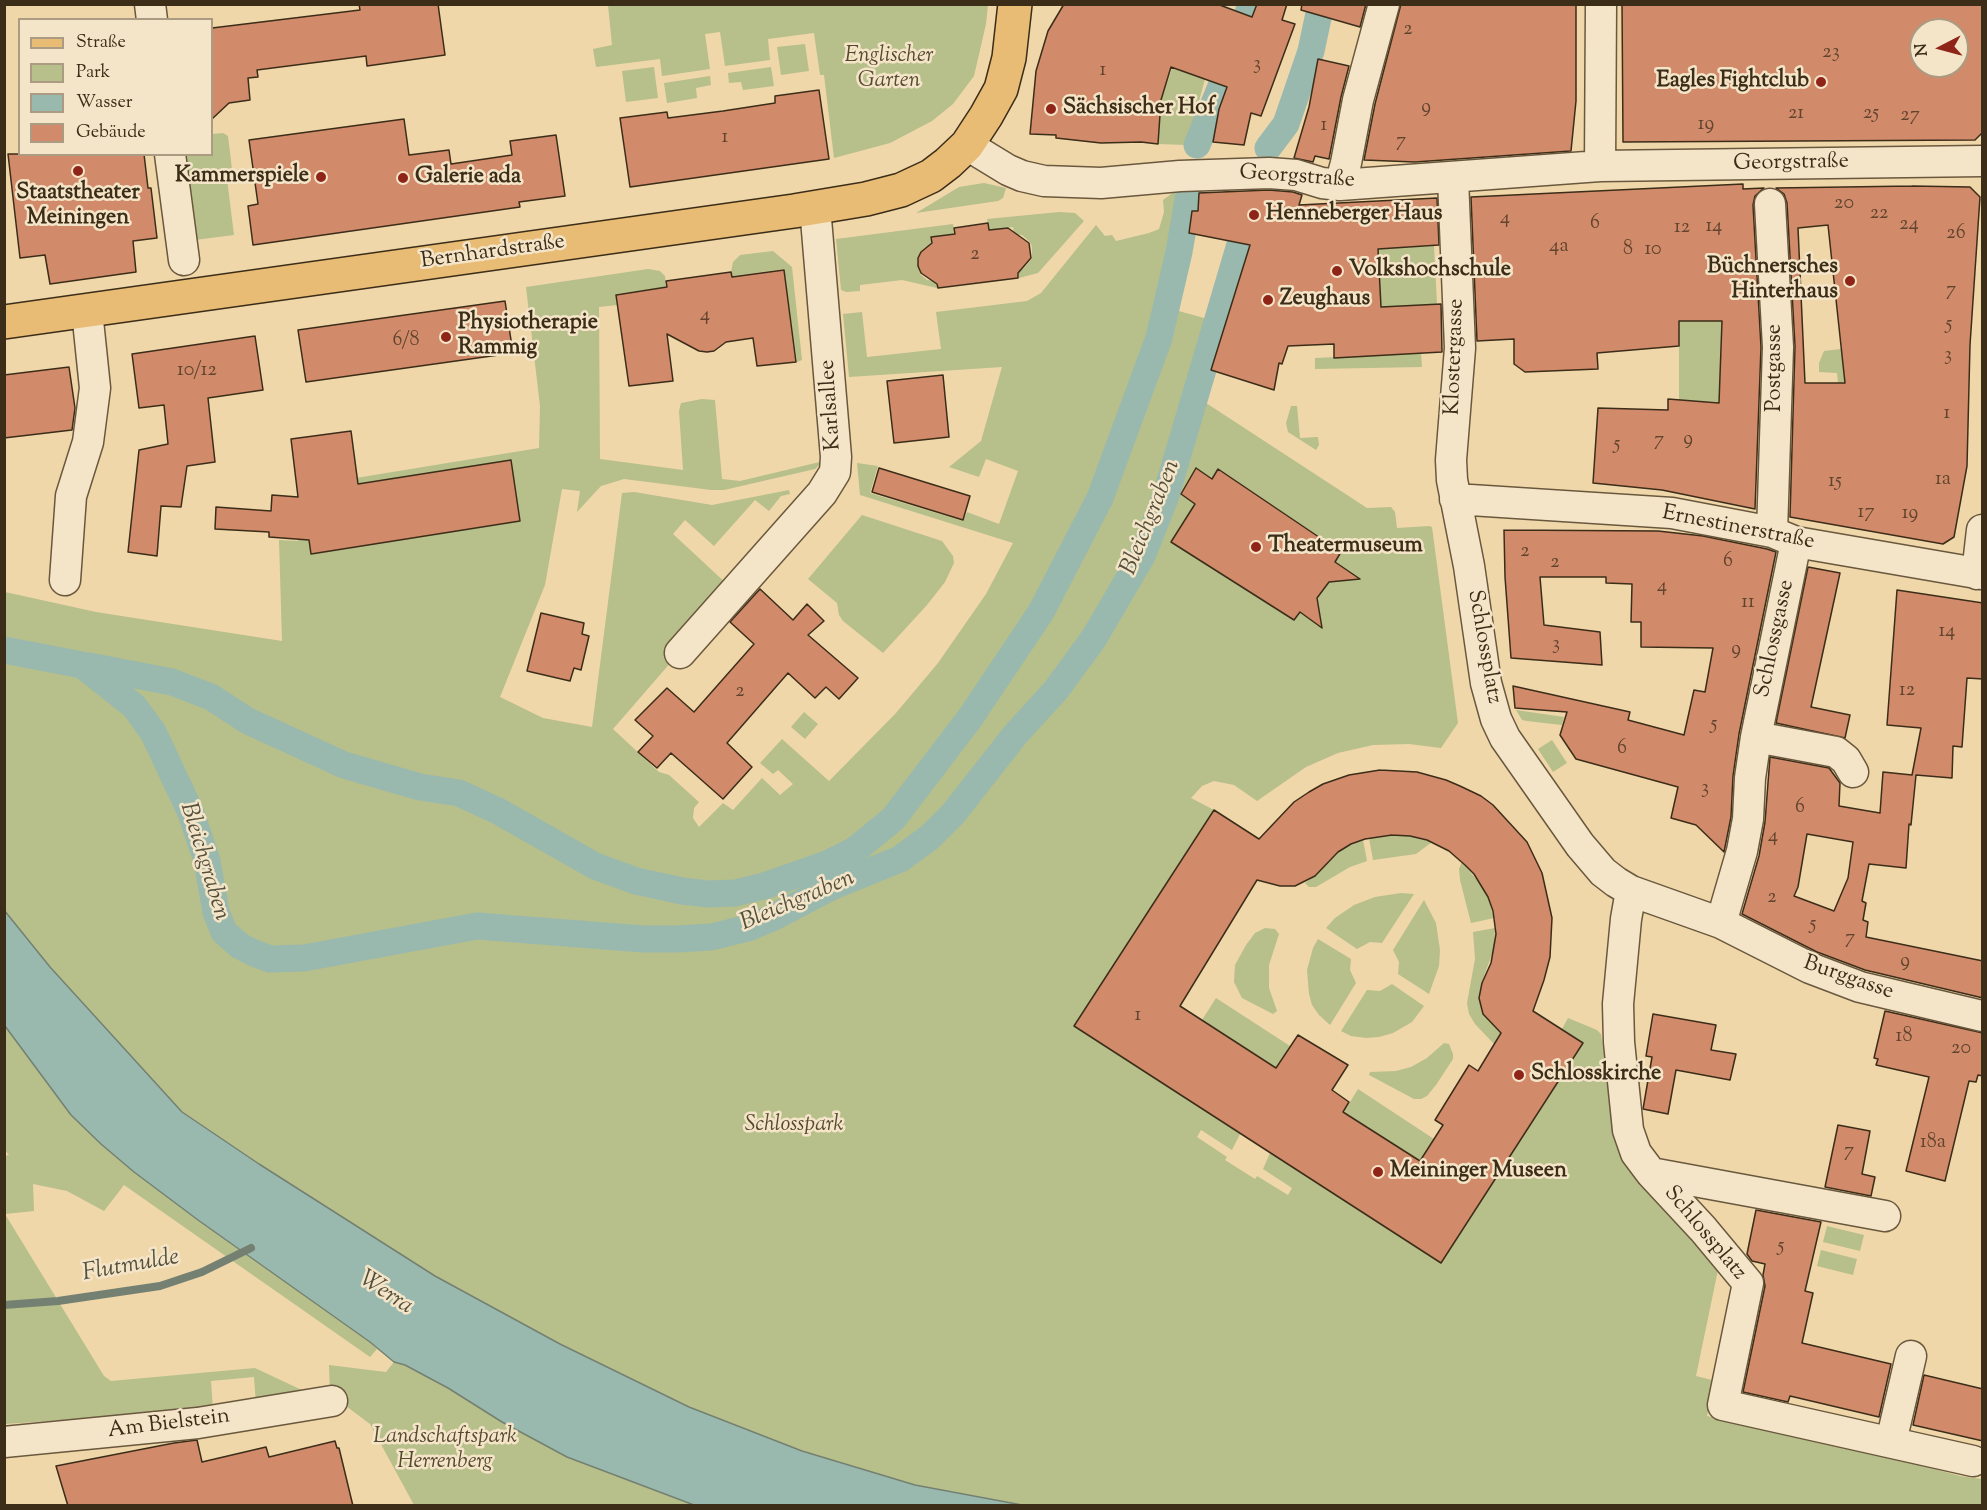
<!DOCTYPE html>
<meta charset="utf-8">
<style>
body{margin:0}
#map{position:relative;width:1987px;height:1510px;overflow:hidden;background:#efd7aa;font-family:"Sorts Mill Goudy",serif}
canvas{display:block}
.frame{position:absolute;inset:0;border:6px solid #3c2d19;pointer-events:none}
.legend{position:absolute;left:18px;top:18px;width:195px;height:138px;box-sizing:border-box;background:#f5e5c8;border:2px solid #ab9b82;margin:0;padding:8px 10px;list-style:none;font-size:18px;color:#3c2d19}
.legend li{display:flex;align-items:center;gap:12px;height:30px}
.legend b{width:30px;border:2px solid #ab9b82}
.north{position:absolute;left:1909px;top:18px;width:60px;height:60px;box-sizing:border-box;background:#f5e5c8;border:2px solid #ab9b82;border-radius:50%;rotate:264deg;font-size:16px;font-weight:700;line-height:24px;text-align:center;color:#3c2d19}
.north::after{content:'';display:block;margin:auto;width:21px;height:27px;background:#8f2418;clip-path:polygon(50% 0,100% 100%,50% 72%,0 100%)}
</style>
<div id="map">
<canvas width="1987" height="1510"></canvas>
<div class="frame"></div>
<ul class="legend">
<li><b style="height:8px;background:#e8bc75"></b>Straße</li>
<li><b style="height:16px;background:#b7bf8a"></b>Park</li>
<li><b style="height:16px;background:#9ab9ae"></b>Wasser</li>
<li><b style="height:16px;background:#d18a6a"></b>Gebäude</li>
</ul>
<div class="north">N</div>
</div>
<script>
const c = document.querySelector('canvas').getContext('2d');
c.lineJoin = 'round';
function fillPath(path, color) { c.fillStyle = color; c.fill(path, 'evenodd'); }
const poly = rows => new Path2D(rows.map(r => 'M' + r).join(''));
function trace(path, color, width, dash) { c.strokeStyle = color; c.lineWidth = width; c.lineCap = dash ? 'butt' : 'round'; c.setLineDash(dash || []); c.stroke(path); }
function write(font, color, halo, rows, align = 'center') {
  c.font = font + ' "Sorts Mill Goudy",serif'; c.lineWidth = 5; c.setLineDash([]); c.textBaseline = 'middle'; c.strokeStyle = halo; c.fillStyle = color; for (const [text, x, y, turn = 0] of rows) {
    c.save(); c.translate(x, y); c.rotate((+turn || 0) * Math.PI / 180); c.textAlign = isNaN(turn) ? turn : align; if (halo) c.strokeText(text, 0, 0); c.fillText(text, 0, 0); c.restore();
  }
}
fillPath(poly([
 [608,5,608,4,988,5,986,24,974,76,953,104,932,121,890,143,834,158,824,75,820,75,814,33,768,39,770,60,725,66,720,32,705,34,710,69,662,76,660,59,596,67,593,49,612,45],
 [805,44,809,71,781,75,777,47],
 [1173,66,1205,79,1187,145,1158,144,1161,100],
 [654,67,658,98,626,102,622,71],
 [771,67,774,86,743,90,741,82,729,83,728,73],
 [710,76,711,85,696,88,697,98,667,103,664,83],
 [223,133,228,136,232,169,226,171,234,235,195,240,183,155,212,154,212,134],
 [984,183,1006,188,1003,198,998,201,916,213,959,187],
 [1178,189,1183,189,1161,306,1211,320,1205,340,1219,345,1203,401,1367,508,1391,507,1395,512,1397,528,1429,526,1432,527,1458,723,1441,748,1409,744,1373,745,1338,753,1306,767,1257,801,1234,785,1214,781,1202,786,1191,798,1214,810,1074,1026,1240,1134,1232,1150,1201,1130,1197,1137,1227,1157,1225,1160,1255,1179,1257,1176,1288,1195,1292,1188,1263,1169,1270,1153,1441,1263,1583,1043,1562,1029,1568,1018,1597,1030,1601,1034,1609,1088,1625,1164,1718,1270,1696,1376,1716,1381,1707,1416,1874,1453,1960,1476,1982,1479,1982,1505,1022,1506,915,1485,802,1451,689,1407,560,1344,435,1276,259,1164,182,1112,198,1220,370,1342,377,1349,370,1357,124,1185,104,1211,67,1191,33,1184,34,1211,5,1214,104,1376,111,1381,255,1368,306,1392,256,1405,254,1377,211,1381,213,1410,5,1424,4,1156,9,1155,4,1149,5,592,96,612,282,641,279,540,298,541,301,487,539,448,540,406,526,287,648,269,660,271,665,276,666,287,616,294,617,305,599,307,600,459,683,470,679,411,681,403,702,399,715,400,722,479,740,481,824,461,815,469,724,490,711,490,624,479,601,486,577,512,580,491,562,489,545,585,500,697,543,718,592,727,622,493,634,492,712,505,789,490,790,494,781,496,769,511,755,500,714,546,685,520,673,534,728,585,672,661,613,729,659,772,669,775,699,802,694,808,693,818,699,827,723,803,733,810,762,778,780,795,793,784,778,770,773,774,760,763,782,739,829,781,835,775,896,713,938,663,986,594,1013,543,860,495,857,463,878,466,870,493,963,521,967,512,999,524,1018,471,986,459,979,477,949,467,981,441,1002,367,849,377,843,314,862,312,867,357,941,349,936,312,1027,301,1041,293,1096,225,1105,236,1112,235,1116,241,1149,233,1159,229,1164,212,1163,200],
 [1059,212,1075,213,1084,221,1038,273,1019,278,1018,270,1023,269,1032,259,1032,247,1030,242,1022,235,1014,234,1013,227,989,230,987,219],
 [953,224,955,234,931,237,932,245,924,248,917,259,920,274,927,280,936,281,937,288,902,280,860,285,860,291,846,292,841,290,836,239],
 [1434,246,1437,304,1381,307,1378,249],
 [773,251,792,267,802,360,797,362,784,269,733,276,731,272,733,262,740,255],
 [1679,321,1722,321,1719,402,1679,400],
 [1841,349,1842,353,1859,382,1838,383,1837,373,1819,372,1819,363,1824,351],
 [1421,353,1422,367,1315,369,1315,358],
 [1291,406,1297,406,1300,438,1318,437,1319,445,1316,450,1288,432,1286,423],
 [862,515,942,541,953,556,954,563,945,582,927,605,883,653,843,621,839,615,837,603,808,579],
 [1516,710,1564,717,1562,725,1527,721,1522,720],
 [804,712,818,724,805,739,791,727],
 [1552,740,1567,763,1553,772,1538,749],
 [1392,835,1411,836,1432,842,1416,854,1373,860,1369,838],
 [1363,840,1367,861,1350,867,1316,887,1309,887,1305,883,1315,876,1343,848],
 [1462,862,1481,885,1488,898,1494,918,1471,923,1460,880,1459,869],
 [1401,893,1414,894,1382,943,1370,942,1357,949,1326,928,1335,918,1354,905,1375,897],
 [1424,900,1436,923,1440,950,1439,966,1429,994,1398,974,1399,962,1393,950],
 [1265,928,1275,929,1279,934,1269,965,1269,988,1277,1011,1273,1014,1242,998,1234,982,1235,965,1246,945,1255,933],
 [1495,928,1494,948,1482,982,1479,998,1483,1014,1501,1034,1494,1044,1475,1024,1469,1014,1467,1003,1475,959,1473,932],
 [1318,939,1351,959,1350,970,1356,983,1330,1025,1319,1015,1312,1005,1309,994,1307,970,1313,948],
 [1392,984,1424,1006,1412,1022,1393,1033,1379,1037,1366,1038,1351,1036,1341,1031,1367,990,1380,991],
 [1216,998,1290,1046,1276,1067,1202,1020],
 [1444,1043,1449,1044,1453,1054,1453,1059,1436,1085,1427,1096,1421,1099,1414,1099,1369,1075,1370,1072,1396,1071,1411,1067,1427,1058],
 [1358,1089,1434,1139,1420,1161,1344,1112],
 [1827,1226,1864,1235,1860,1251,1823,1242],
 [1821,1250,1857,1259,1853,1275,1817,1266],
 [394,1362,405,1365,448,1388,502,1422,567,1457,694,1505,414,1505,370,1424,330,1394,329,1365,386,1372]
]), '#b7bf8a');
const water = poly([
 [4,910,50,967,182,1112,259,1164,435,1276,560,1344,689,1407,802,1451,915,1485,1022,1505,694,1505,567,1457,502,1422,448,1388,405,1365,394,1362,370,1342,198,1220,134,1172,101,1144,71,1115,5,1026,4,910]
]);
fillPath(water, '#9ab9ae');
trace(water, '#748172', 1.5);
trace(poly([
 [4,1305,58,1301,160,1286,202,1272,251,1248]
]), '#748172', 8);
trace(poly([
 [1197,145,1233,57,1251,4],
 [1268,148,1286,124,1311,51,1321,4],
 [4,650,82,665,134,706,153,732,191,813,207,861,216,912,224,932,240,946,254,953,270,959,304,958,477,926,643,939,678,939,711,937,748,928,774,917,831,887,900,859,930,837,953,814,1015,735,1056,690,1094,638,1142,556,1165,498,1241,241],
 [89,666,172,682,211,697,248,721,344,765,420,787,459,793,498,811,595,866,636,881,682,891,708,894,735,893,764,886,827,864,855,850,893,819,970,718,1041,612,1100,498,1159,338,1179,252,1190,188]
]), '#9ab9ae', 27);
const building = poly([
 [359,4,438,4,445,55,367,66,366,56,257,70,258,77,248,78,250,100,229,103,212,119,212,28,360,10,359,4],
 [1064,4,1217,4,1252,17,1257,4,1287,4,1282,20,1295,24,1261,116,1251,113,1244,145,1213,142,1219,109,1227,87,1171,67,1161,100,1158,144,1141,142,1101,143,1056,138,1056,135,1030,134,1036,71,1048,31,1064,4],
 [1302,4,1366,4,1360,27,1301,10,1302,4],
 [1401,4,1576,4,1576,101,1571,151,1415,162,1364,160,1375,104,1401,4],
 [1622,4,1983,4,1982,133,1975,140,1623,142,1622,4],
 [1921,30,1957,30,1957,66,1921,66,1921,30],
 [1318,59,1349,66,1341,97,1329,159,1315,156,1313,162,1294,158,1309,107,1318,59],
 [819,90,829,159,630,187,620,118,667,112,668,118,723,111,775,103,775,96,819,90],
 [404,119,409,155,449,150,451,164,512,155,510,141,556,135,565,196,519,202,520,207,253,245,248,206,258,204,249,140,404,119],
 [8,154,144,154,148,188,151,188,157,238,133,241,136,272,50,284,45,255,20,258,8,154],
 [1743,184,1743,189,1764,188,1755,196,1753,205,1761,347,1755,509,1662,490,1593,483,1598,408,1668,410,1668,399,1719,403,1722,321,1679,321,1679,346,1597,353,1598,369,1525,372,1514,364,1514,339,1477,341,1471,197,1743,184],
 [1912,186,1970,187,1980,197,1970,345,1967,466,1954,537,1943,544,1790,517,1795,346,1787,203,1784,194,1776,188,1912,186],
 [1828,225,1845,383,1805,383,1798,228,1828,225],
 [1269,190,1293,192,1302,195,1299,205,1437,198,1439,245,1378,249,1381,307,1441,304,1442,352,1334,358,1334,344,1288,346,1282,364,1279,363,1274,390,1211,370,1250,245,1189,233,1192,211,1198,211,1199,193,1269,190],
 [988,223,989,230,1008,228,1029,243,1031,258,1018,273,1018,278,938,288,937,284,921,273,918,266,918,258,921,252,932,243,931,237,955,234,954,228,988,223],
 [784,270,796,362,757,366,753,338,726,342,714,351,707,352,699,351,667,334,673,381,629,386,616,295,667,287,666,281,731,272,732,277,784,270],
 [505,301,513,353,306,382,298,330,505,301],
 [255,336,263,390,208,398,215,462,187,466,181,507,161,506,157,556,128,552,139,450,168,444,164,405,139,408,132,354,255,336],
 [69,367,75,408,72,430,4,438,4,375,69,367],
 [943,375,949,437,894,443,887,381,943,375],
 [351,431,358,484,511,460,520,521,311,554,309,540,269,537,269,532,215,529,216,507,271,511,272,495,298,497,291,439,351,431],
 [879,468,970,496,963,520,872,492,879,468],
 [1196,468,1212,479,1218,469,1341,552,1335,562,1360,579,1329,582,1317,598,1322,628,1300,612,1294,620,1171,542,1195,504,1181,494,1196,468],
 [1504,530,1658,531,1703,536,1767,549,1776,552,1739,734,1733,776,1731,817,1724,852,1696,825,1671,818,1678,787,1576,759,1560,735,1567,712,1515,708,1513,686,1630,712,1628,720,1684,735,1694,690,1705,692,1713,648,1641,647,1641,622,1631,622,1632,584,1606,583,1606,577,1540,577,1544,625,1600,632,1602,665,1511,658,1505,577,1504,530],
 [1808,567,1840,573,1811,707,1850,715,1845,738,1776,723,1808,567],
 [760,589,793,620,807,604,824,621,808,635,858,678,839,699,826,687,815,698,788,673,727,743,752,767,723,799,671,753,657,768,638,752,653,736,635,720,667,688,694,712,754,644,730,622,760,589],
 [1897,590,1983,603,1983,679,1967,678,1962,747,1953,746,1952,778,1916,775,1911,825,1909,824,1906,868,1869,864,1862,901,1866,903,1863,920,1868,922,1866,937,1983,961,1983,998,1865,970,1817,952,1742,914,1759,856,1765,822,1770,757,1829,768,1840,783,1839,806,1880,813,1883,772,1912,775,1921,728,1887,725,1897,590],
 [1807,834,1853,842,1848,878,1834,911,1794,896,1798,887,1807,834],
 [541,613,584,623,582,634,589,636,581,670,574,668,570,681,527,671,541,613],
 [1380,770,1417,772,1446,780,1460,786,1481,796,1493,805,1527,842,1542,873,1552,918,1550,957,1544,980,1533,1011,1583,1043,1441,1263,1074,1026,1214,810,1259,839,1294,802,1309,792,1323,784,1349,775,1380,770],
 [1392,835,1410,836,1427,840,1449,851,1465,865,1474,874,1488,897,1493,911,1496,934,1491,963,1482,983,1479,998,1483,1014,1501,1033,1478,1071,1469,1065,1435,1120,1443,1125,1420,1161,1343,1112,1349,1102,1332,1090,1348,1065,1298,1035,1276,1068,1180,1006,1257,880,1280,886,1295,886,1315,876,1338,852,1351,844,1365,839,1392,835],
 [1885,1011,1983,1033,1983,1076,1978,1075,1976,1082,1969,1081,1945,1181,1906,1171,1929,1077,1876,1065,1878,1059,1874,1058,1885,1011],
 [1653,1014,1716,1025,1711,1050,1736,1054,1730,1080,1676,1070,1668,1114,1643,1109,1652,1057,1646,1056,1653,1014],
 [1838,1125,1870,1131,1862,1174,1875,1177,1871,1196,1825,1187,1838,1125],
 [1756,1210,1821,1222,1805,1291,1813,1293,1802,1343,1891,1364,1879,1417,1790,1396,1788,1402,1743,1392,1765,1286,1763,1275,1765,1264,1752,1261,1747,1254,1756,1210],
 [1924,1375,1983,1389,1983,1441,1913,1425,1924,1375],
 [197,1440,202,1462,266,1447,269,1457,335,1441,337,1448,339,1448,353,1506,68,1506,56,1466,174,1443,197,1440]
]);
fillPath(building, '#d18a6a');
trace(building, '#3c2d19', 1.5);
const minor = poly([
 [150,4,152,20],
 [967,145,1008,170,1022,176,1044,181,1101,183,1180,176,1269,173,1296,175,1322,183,1340,185,1600,166,1982,161],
 [170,154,184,260],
 [1600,166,1601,4],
 [1453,178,1460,348,1451,460,1452,480,1469,566,1486,683,1496,719,1505,738,1580,845,1603,872,1616,882,1631,891,1721,923,1810,968,1860,987,1982,1016],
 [1340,185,1346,163,1358,100,1384,4],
 [1770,204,1778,347,1772,532],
 [1455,499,1672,513,1772,532,1796,542,1982,574],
 [1977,574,1982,530],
 [65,580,71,496,88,442,95,388,87,311],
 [680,653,822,493,835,472,836,457,815,207],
 [1756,737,1836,752,1846,760,1853,772],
 [1631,891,1626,919,1618,1004,1619,1042,1628,1130,1636,1153,1651,1173,1703,1229,1748,1283,1723,1405,1973,1461],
 [1721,923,1742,851,1748,819,1750,778,1756,737,1796,542],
 [1651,1173,1885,1216],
 [4,1442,198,1423,332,1401],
 [1891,1442,1911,1356]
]);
const major = poly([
 [4,322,794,211,866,199,901,190,931,176,948,163,967,145,986,116,1001,89,1009,58,1015,4]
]);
trace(minor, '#69583d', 33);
trace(major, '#3c2d19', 36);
trace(minor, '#f5e5c8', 30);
trace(major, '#e8bc75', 33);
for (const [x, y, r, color] of [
 [1821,82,6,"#8f2418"],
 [1051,109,6,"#8f2418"],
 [78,171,6,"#8f2418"],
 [321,177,6,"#8f2418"],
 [403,178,6,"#8f2418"],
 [1254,215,6,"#8f2418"],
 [1337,271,6,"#8f2418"],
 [1850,281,6,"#8f2418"],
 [1268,300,6,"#8f2418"],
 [446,337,6,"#8f2418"],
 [1256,547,6,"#8f2418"],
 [1519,1075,6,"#8f2418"],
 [1378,1172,6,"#8f2418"]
]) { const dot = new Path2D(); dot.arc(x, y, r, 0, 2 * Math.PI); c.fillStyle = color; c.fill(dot); trace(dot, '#f5e5c8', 2); }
write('20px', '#61442d', null, [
 ["2",1408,31],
 ["23",1831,54],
 ["3",1257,66],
 ["1",1103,72],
 ["9",1426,109],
 ["21",1796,115],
 ["25",1871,115],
 ["27",1910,117],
 ["19",1706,126],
 ["1",1324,127],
 ["1",725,139],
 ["7",1401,143],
 ["20",1844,205],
 ["22",1879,215],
 ["4",1505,220],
 ["6",1595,225],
 ["24",1909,226],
 ["14",1714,228],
 ["12",1682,229],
 ["26",1956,235],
 ["4a",1559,248],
 ["8",1628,251],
 ["10",1653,251],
 ["2",975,256],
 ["7",1951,292],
 ["4",705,317],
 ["5",1949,326],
 ["6/8",406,342],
 ["3",1948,357],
 ["10/12",197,372],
 ["1",1947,415],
 ["9",1688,441],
 ["7",1659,442],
 ["5",1617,446],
 ["1a",1943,481],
 ["15",1835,483],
 ["17",1866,514],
 ["19",1910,515],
 ["2",1525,553],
 ["6",1728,563],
 ["2",1555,564],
 ["4",1662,588],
 ["11",1748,604],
 ["14",1947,633],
 ["3",1556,646],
 ["9",1736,651],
 ["12",1907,692],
 ["2",740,693],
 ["5",1714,726],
 ["6",1622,750],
 ["3",1705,790],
 ["6",1800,809],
 ["4",1773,838],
 ["2",1772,899],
 ["5",1813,926],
 ["7",1850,940],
 ["9",1905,963],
 ["1",1138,1017],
 ["18",1904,1038],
 ["20",1961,1050],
 ["18a",1933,1144],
 ["7",1849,1153],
 ["5",1781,1248]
]);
write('italic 22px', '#554a30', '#f5e5c8', [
 ["Englischer",889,57],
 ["Garten",889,82],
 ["Schlosspark",794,1126],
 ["Landschaftspark",445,1438],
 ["Herrenberg",445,1463]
]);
write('bold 22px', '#3c2d19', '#f5e5c8', [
 ["Eagles Fightclub",1809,82,"right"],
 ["Sächsischer Hof",1063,109],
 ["Kammerspiele",309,177,"right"],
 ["Galerie ada",415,178],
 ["Staatstheater",78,194,"center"],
 ["Meiningen",78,219,"center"],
 ["Henneberger Haus",1266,215],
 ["Büchnersches",1838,268,"right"],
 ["Hinterhaus",1838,293,"right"],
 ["Volkshochschule",1349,271],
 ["Zeughaus",1280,300],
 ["Physiotherapie",458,324],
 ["Rammig",458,349],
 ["Theatermuseum",1268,547],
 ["Schlosskirche",1531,1075],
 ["Meininger Museen",1390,1172]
], 'left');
write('22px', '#3c2d19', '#f5e5c8', [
 ["Georgstraße",1791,164,-1],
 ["Georgstraße",1297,178,4],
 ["Bernhardstraße",493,253,-8],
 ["Klostergasse",1456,357,-88],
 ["Postgasse",1776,368,-90],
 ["Karlsallee",832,405,-94],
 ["Ernestinerstraße",1738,529,11],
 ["Schlossgasse",1776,639,-78],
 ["Schlossplatz",1483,647,80],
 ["Burggasse",1848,979,19],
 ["Schlossplatz",1704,1234,50],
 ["Am Bielstein",169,1425,-7]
]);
write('italic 24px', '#54503e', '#f5e5c8', [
 ["Bleichgraben",1152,518,-68],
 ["Bleichgraben",203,862,73],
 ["Bleichgraben",798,902,-23],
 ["Flutmulde",131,1267,-10],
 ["Werra",385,1294,33]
]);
</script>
